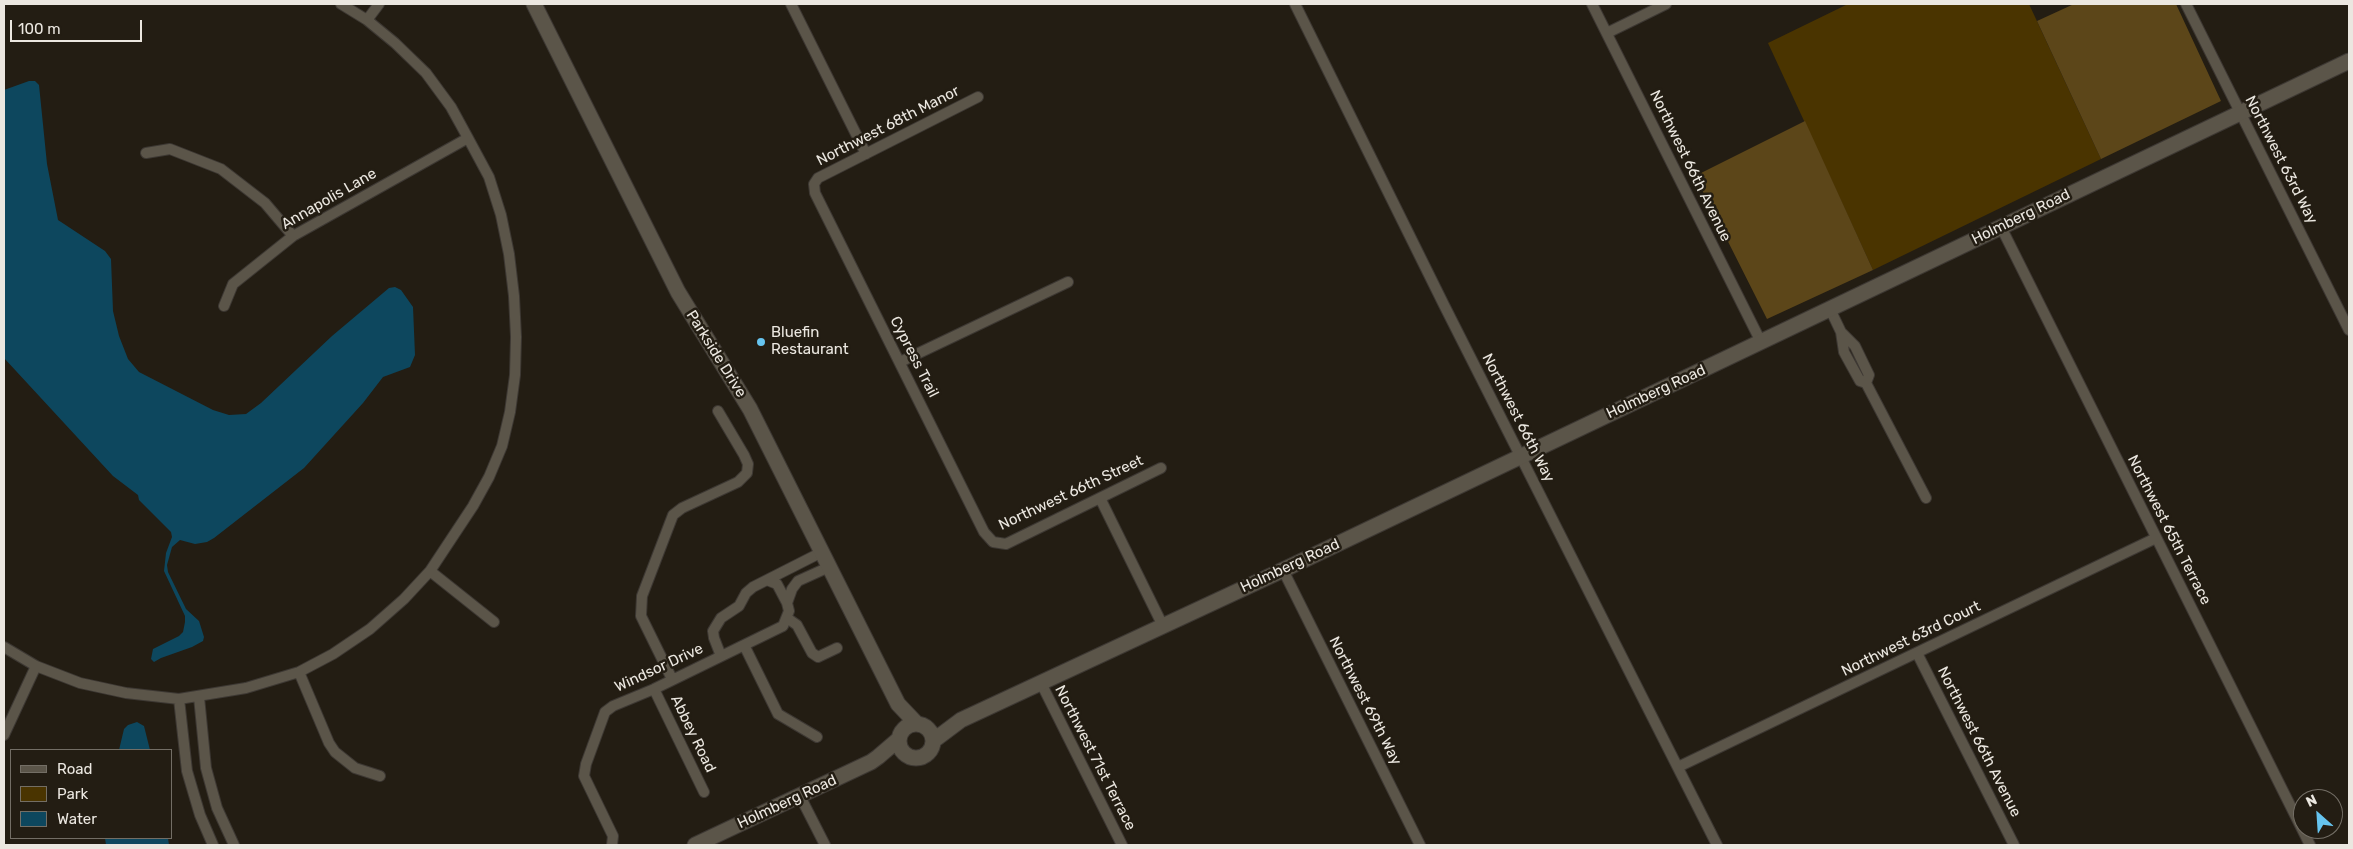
<!DOCTYPE html>
<style>
body{margin:0}
#map{position:relative;width:2353px;height:849px;overflow:hidden;background:#231d13;font-family:Rubik,sans-serif}
canvas{display:block}
.frame{position:absolute;inset:0;border:5px solid #ebe7e0;pointer-events:none}
.legend{position:absolute;left:10px;top:749px;width:162px;height:90px;box-sizing:border-box;background:#231d13;border:1px solid #736e65;margin:0;padding:6px 9px;list-style:none;font-size:15px;color:#ebe7e0}
.legend li{display:flex;align-items:center;gap:10px;height:25px}
.legend b{width:25px;border:1px solid #736e65}
.north{position:absolute;left:2293px;top:789px;width:50px;height:50px;box-sizing:border-box;background:#231d13;border:1px solid #736e65;border-radius:50%;rotate:334deg;font-size:14px;font-weight:700;line-height:20px;text-align:center;color:#ebe7e0}
.north::after{content:'';display:block;margin:auto;width:18px;height:22px;background:#66c4ef;clip-path:polygon(50% 0,100% 100%,50% 72%,0 100%)}
.scale{position:absolute;left:10px;top:20px;width:132px;height:22px;box-sizing:border-box;border:2px solid #ebe7e0;border-top:0;padding-left:6px;font-size:15px;line-height:18px;white-space:nowrap;color:#ebe7e0;-webkit-text-stroke:4px #231d13;paint-order:stroke}
</style>
<div id="map">
<canvas width="2353" height="849"></canvas>
<div class="frame"></div>
<ul class="legend">
<li><b style="height:6px;background:#5b5549"></b>Road</li>
<li><b style="height:14px;background:#4a3400"></b>Park</li>
<li><b style="height:14px;background:#0d475e"></b>Water</li>
</ul>
<div class="north">N</div>
<div class="scale">100 m</div>
</div>
<script>
const c = document.querySelector('canvas').getContext('2d');
c.lineJoin = 'round';
function fillPath(path, color) { c.fillStyle = color; c.fill(path, 'evenodd'); }
const poly = rows => new Path2D(rows.map(r => 'M' + r).join(''));
function trace(path, color, width, dash) { c.strokeStyle = color; c.lineWidth = width; c.lineCap = dash ? 'butt' : 'round'; c.setLineDash(dash || []); c.stroke(path); }
function write(font, color, halo, rows, align = 'center') {
  c.font = font + ' Rubik,sans-serif'; c.lineWidth = 5; c.setLineDash([]); c.textBaseline = 'middle'; c.strokeStyle = halo; c.fillStyle = color; for (const [text, x, y, turn = 0] of rows) {
    c.save(); c.translate(x, y); c.rotate((+turn || 0) * Math.PI / 180); c.textAlign = isNaN(turn) ? turn : align; if (halo) c.strokeText(text, 0, 0); c.fillText(text, 0, 0); c.restore();
  }
}
fillPath(poly([
 [1848,4,2029,4,2101,159,1873,270,1768,43]
]), '#4a3400');
fillPath(poly([
 [2074,4,2176,4,2221,101,2101,159,2037,21],
 [1805,121,1873,270,1767,319,1695,176]
]), '#5c4619');
fillPath(poly([
 [29,81,35,81,39,85,47,164,58,220,105,251,111,259,113,311,119,336,128,359,139,372,213,410,229,415,246,414,261,403,332,336,389,288,395,287,401,290,413,307,415,355,410,367,383,377,363,403,304,468,214,538,207,542,195,544,180,540,172,547,167,565,168,572,186,609,199,621,204,637,203,641,192,647,161,658,154,662,151,659,153,649,179,636,183,632,185,622,185,616,164,571,166,553,172,537,171,532,139,500,138,495,113,476,4,358,4,90],
 [137,722,144,726,150,750,119,750,124,729,128,725],
 [105,838,168,838,169,845,106,845]
]), '#0d475e');
const street = poly([
 [791,4,866,154],
 [1295,4,1444,305,1717,845],
 [1592,4,1761,342],
 [2186,4,2349,330],
 [367,20,379,4],
 [1607,33,1666,4],
 [978,97,818,178,814,184,815,193,984,532,993,542,1006,544,1161,468],
 [146,153,170,149,221,169,265,203,293,236],
 [2001,227,2310,845],
 [224,306,233,284,293,236,468,138],
 [1830,309,1841,332,1844,352,1850,363,1860,381,1866,383,1926,498],
 [1841,332,1855,346,1869,375,1866,383],
 [900,362,1068,282],
 [1100,498,1163,626],
 [1283,570,1420,845],
 [430,571,494,622],
 [767,580,777,584,787,603],
 [787,618,797,625,812,653,818,657,837,648],
 [744,645,778,714,817,737],
 [4,647,36,666,80,683,126,693,179,699,246,688,299,672,333,654,370,629,404,599,430,571,473,506,489,477,502,446,510,412,515,375,516,337,514,296,509,254,501,215,489,177,468,138,451,107,426,73,395,43,367,20,341,4],
 [1917,653,2014,845],
 [721,656,714,638,713,631,721,618,739,606,746,593,753,587,822,552],
 [299,672,329,743,335,752,355,768,380,776],
 [672,679,641,616,642,596,673,515,682,508,738,482,747,473,748,464,744,455,718,411],
 [1041,683,1122,845],
 [654,689,704,792],
 [199,697,206,768,217,808,234,845],
 [179,699,187,771,200,815,213,845],
 [4,735,36,666],
 [1678,767,2156,538],
 [800,796,825,845],
 [612,845,613,836,584,776,586,764,605,712,613,706,654,689,783,626,789,611,787,603,792,589,798,581,829,567]
]);
const secondary = poly([
 [534,4,678,292,750,409,898,704,917,724],
 '899 741a17 17 0 1 1 34 0a17 17 0 1 1-34 0Z',
 [933,741,961,720,1283,570,2349,61],
 [695,845,871,762,878,757,899,739]
]);
trace(street, '#3d3833', 12);
trace(secondary, '#3d3833', 17);
trace(street, '#5b5549', 10);
trace(secondary, '#5b5549', 15);
for (const [x, y, r, color] of [
 [761,342,5,"#66c4ef"]
]) { const dot = new Path2D(); dot.arc(x, y, r, 0, 2 * Math.PI); c.fillStyle = color; c.fill(dot); trace(dot, '#231d13', 2); }
write('15px', '#ebe7e0', '#231d13', [
 ["Northwest 68th Manor",888,126,-27],
 ["Northwest 63rd Way",2281,160,63],
 ["Northwest 66th Avenue",1690,166,64],
 ["Annapolis Lane",329,199,-30],
 ["Holmberg Road",2021,217,-26],
 ["Parkside Drive",716,354,58],
 ["Cypress Trail",914,357,63],
 ["Holmberg Road",1656,392,-25],
 ["Northwest 66th Way",1518,418,63],
 ["Northwest 66th Street",1071,493,-25],
 ["Northwest 65th Terrace",2169,530,63],
 ["Holmberg Road",1290,566,-25],
 ["Northwest 63rd Court",1911,639,-26],
 ["Windsor Drive",659,668,-25],
 ["Northwest 69th Way",1365,701,63],
 ["Abbey Road",693,734,64],
 ["Northwest 66th Avenue",1979,742,63],
 ["Northwest 71st Terrace",1095,758,63],
 ["Holmberg Road",787,802,-25]
]);
write('15px', '#ebe7e0', '#231d13', [
 ["Bluefin",771,333],
 ["Restaurant",771,350]
], 'left');
</script>
